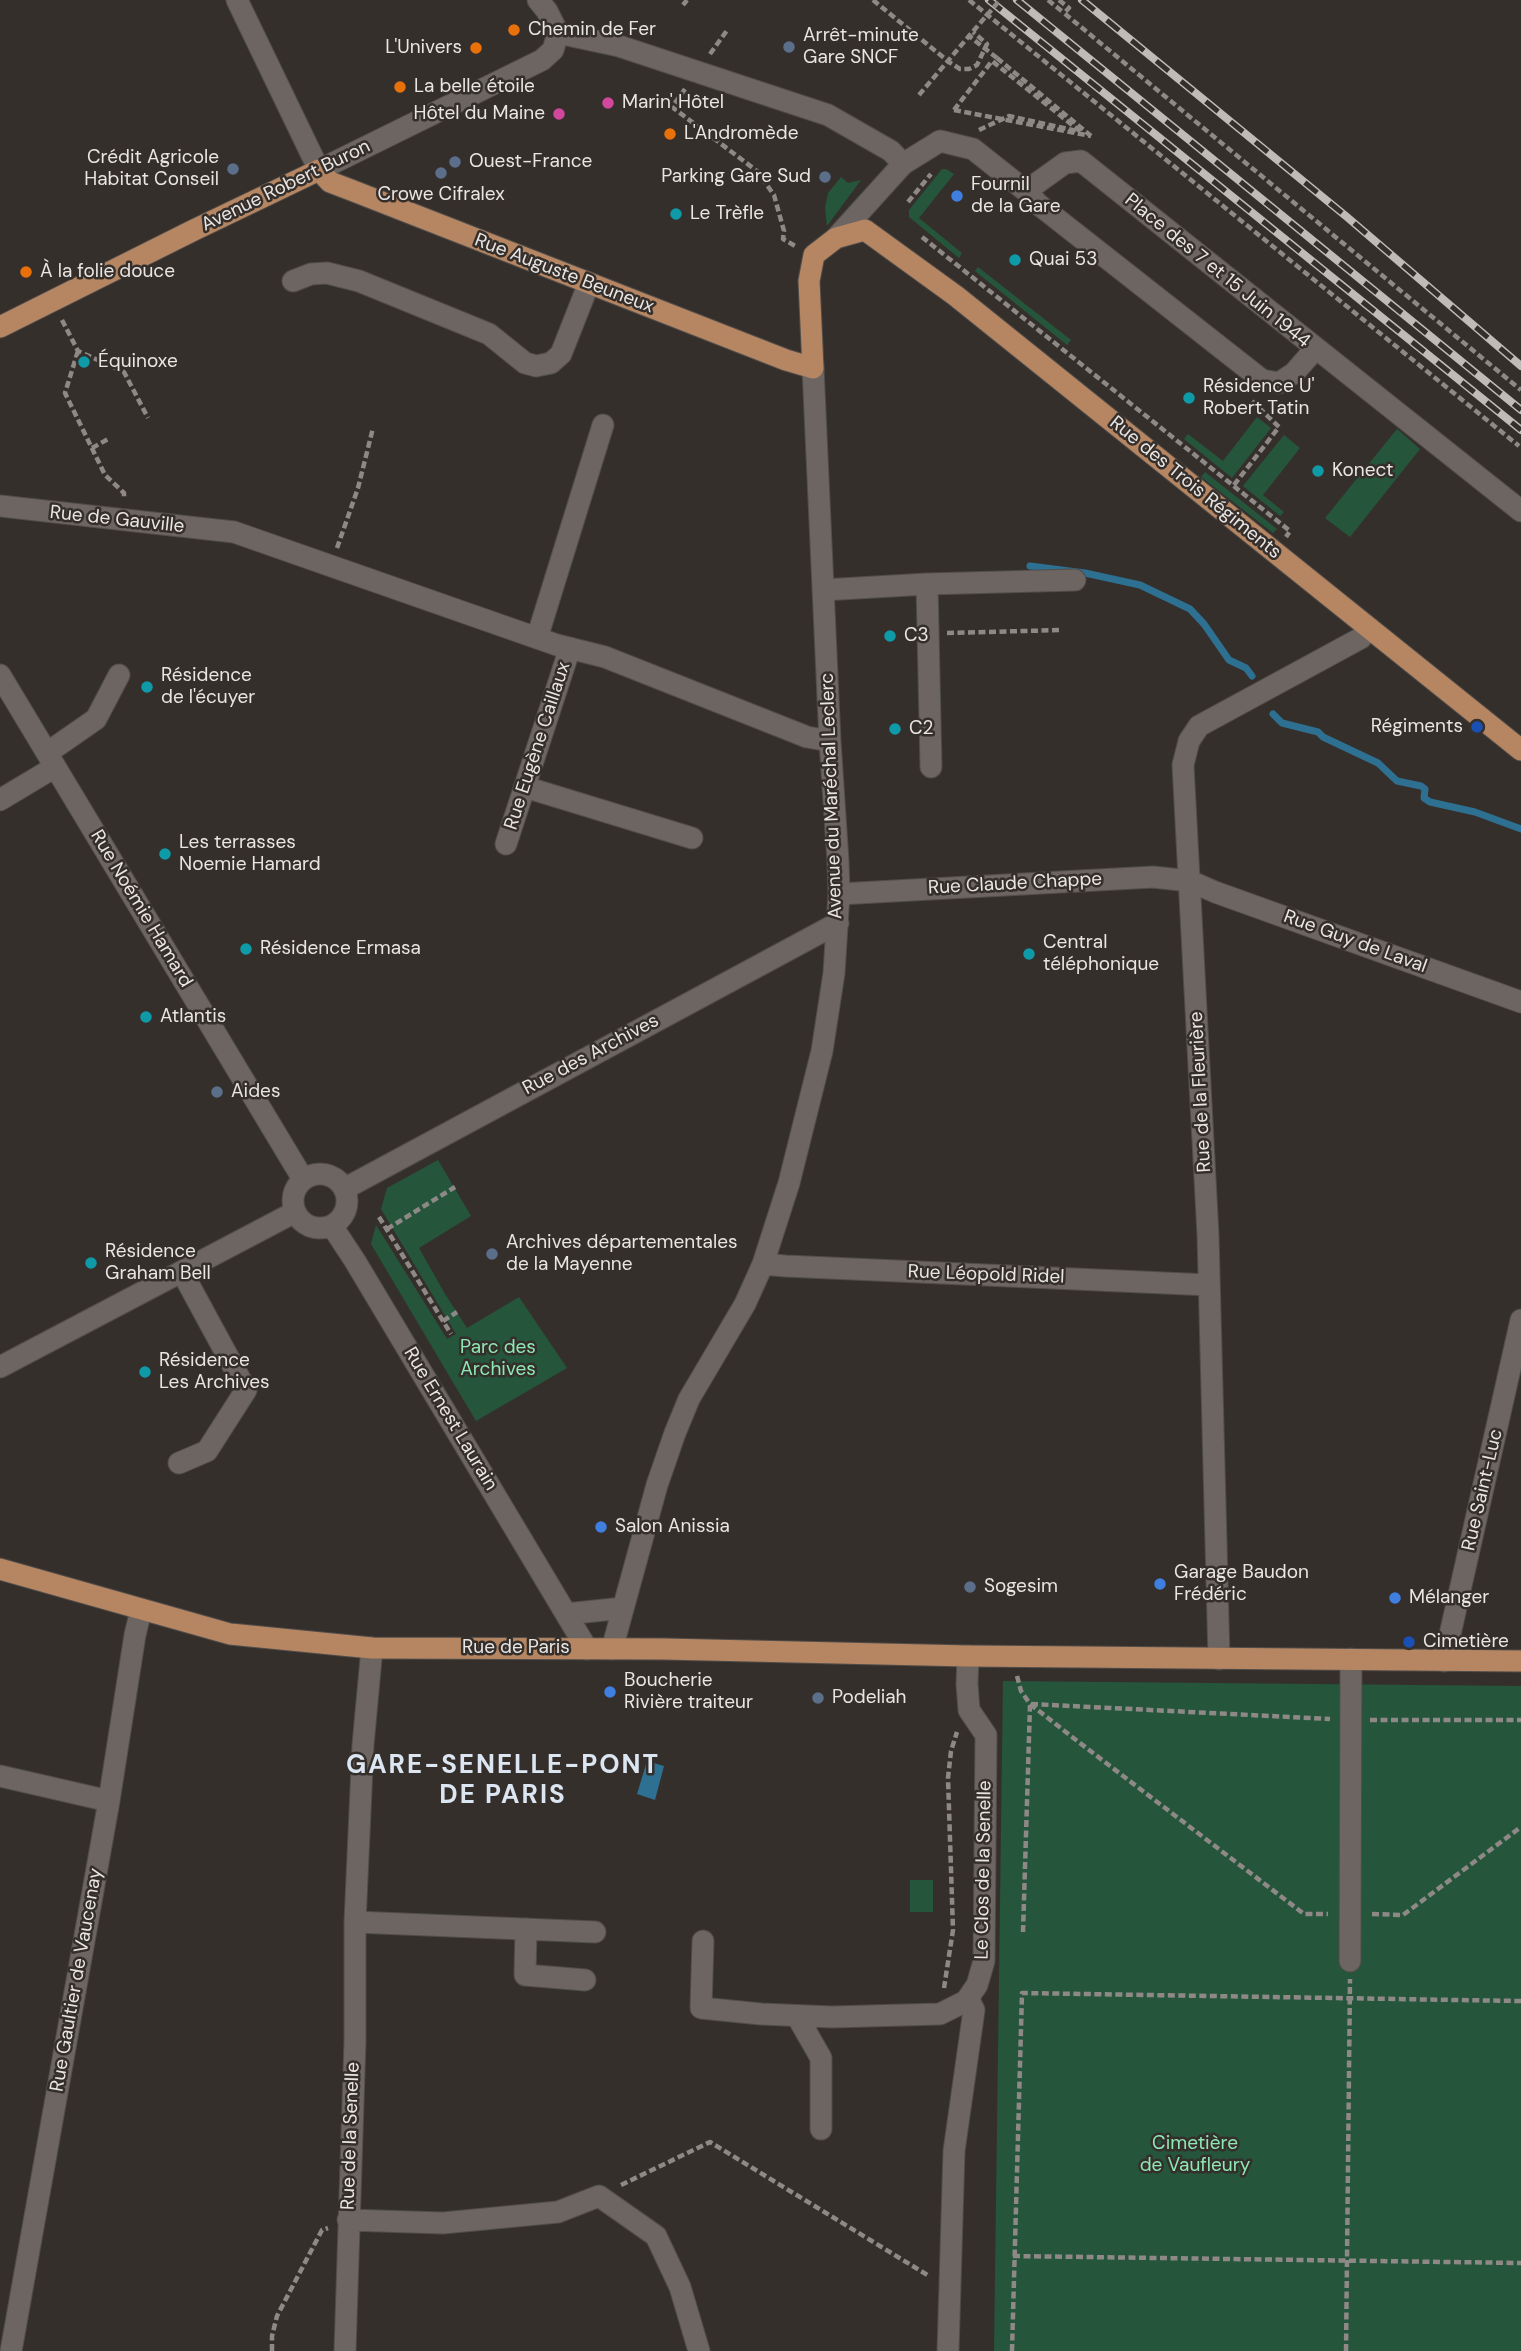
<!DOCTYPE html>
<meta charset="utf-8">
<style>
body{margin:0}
canvas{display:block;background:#352f2c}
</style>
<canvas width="1521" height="2351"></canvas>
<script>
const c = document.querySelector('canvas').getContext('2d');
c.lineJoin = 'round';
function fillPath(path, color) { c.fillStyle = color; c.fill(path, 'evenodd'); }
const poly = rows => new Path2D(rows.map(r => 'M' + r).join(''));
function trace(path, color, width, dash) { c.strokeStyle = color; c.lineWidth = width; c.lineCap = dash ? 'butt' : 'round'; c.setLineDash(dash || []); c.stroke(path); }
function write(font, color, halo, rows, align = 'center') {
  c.font = font + ' "DM Sans",sans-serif'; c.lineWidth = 5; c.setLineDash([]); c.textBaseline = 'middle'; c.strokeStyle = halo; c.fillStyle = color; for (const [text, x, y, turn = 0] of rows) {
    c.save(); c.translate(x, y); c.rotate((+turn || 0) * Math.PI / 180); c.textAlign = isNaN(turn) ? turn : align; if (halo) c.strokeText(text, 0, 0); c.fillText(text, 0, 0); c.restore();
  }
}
fillPath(poly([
 [942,169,946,169,954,174,919,218,962,253,959,258,909,217,909,210],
 [841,177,848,183,861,180,827,226,825,208,828,193],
 [978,267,1071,340,1067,345,975,271],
 [1257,417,1271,428,1232,478,1184,439,1188,434,1223,461],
 [1397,429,1420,449,1350,537,1325,518],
 [1284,435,1300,448,1263,495,1284,512,1280,516,1243,486],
 [1205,472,1277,529,1273,533,1201,477],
 [438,1160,471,1216,419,1248,445,1294,467,1328,519,1297,567,1368,476,1421,371,1244,376,1225,447,1339,456,1334,381,1209,387,1188],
 [1003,1681,1521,1686,1521,2351,994,2351],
 [910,1880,933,1880,933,1912,910,1912]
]), '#25553b');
fillPath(poly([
 [647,1761,664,1766,655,1800,637,1794]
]), '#2d7091');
trace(poly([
 [1030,566,1085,573,1140,585,1190,609,1204,624,1229,660,1246,668,1252,676],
 [1273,714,1282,723,1318,732,1323,737,1378,763,1397,781,1421,786,1425,789,1424,798,1430,802,1475,812,1521,829]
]), '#2d7091', 7);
const minor = poly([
 [237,0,319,170,542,60,553,50,558,33],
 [538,0,547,11,558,33],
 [558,33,619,46,828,115,891,151,903,164],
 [836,238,903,164,940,141,973,149,1026,191,1038,204,1262,380,1279,383,1294,373,1316,348,1081,161,1065,163,1026,191],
 [293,281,311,274,327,273,359,281,489,334,525,363,536,366,551,363,561,354,589,283],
 [1316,348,1521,511],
 [0,506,234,532,557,645,605,657,807,737,830,741],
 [927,584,931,767],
 [823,590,927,584,1075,580],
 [537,638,603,425],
 [0,675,303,1179],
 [47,753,96,719,119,675],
 [525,787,692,838],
 [0,800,55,767],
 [506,844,570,648],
 [839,894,1153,877,1190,881,1215,892,1521,1002],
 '293 1201a27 27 0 1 1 54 0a27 27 0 1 1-54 0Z',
 [344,1189,838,923],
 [332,1226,355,1261,587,1649],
 [763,1264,785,1266,1209,1285],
 [0,1367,295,1212],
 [179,1463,207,1451,246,1390,182,1272],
 [566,1614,623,1608],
 [612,1649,657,1485,675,1433,689,1399,745,1304,763,1264,789,1183,822,1051,834,973,839,894,838,861,830,741,813,368],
 [1219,1659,1208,1235,1183,765,1189,741,1199,726,1361,638,1369,628],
 [1444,1661,1521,1320],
 [0,1776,109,1801],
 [355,1922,595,1932],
 [526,1929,525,1975,585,1980],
 [703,1941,701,2008,761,2014,832,2017,940,2014,966,2001,977,1985,984,1961,986,1735,969,1710,967,1684,968,1656],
 [1350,1961,1351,1659],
 [797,2016,821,2058,821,2129],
 [348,2220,443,2223,558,2212,599,2196,656,2236,680,2287,699,2351],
 [11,2351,109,1801,135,1635,141,1610],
 [345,2351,355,2041,355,1922,363,1745,372,1648],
 [948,2351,954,2151,974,2010,968,1998]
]);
const major = poly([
 [0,327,194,230,319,170,330,182,351,190,786,360,813,368,809,281,814,255,836,238,865,230,956,296,1521,750],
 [0,1569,230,1634,372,1648,664,1649,968,1656,1521,1661]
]);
trace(minor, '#514d4a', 23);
trace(major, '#514d4a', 23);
trace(poly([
 [873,0,949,62,960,69,969,69,977,65,987,44,973,32],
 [969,0,1519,446],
 [1048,0,1064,13],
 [1059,0,1069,8,1064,13,1521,390],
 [683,5,687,0],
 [710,54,728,29],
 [997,58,1091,136],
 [685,89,672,107,757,171,774,195,784,231,783,239,797,247],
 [919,95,969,36],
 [954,110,992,61,1081,132],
 [979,130,1009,116,1077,131],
 [908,202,931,174],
 [922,237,1290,531,1286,537],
 [62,320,78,351,124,372,148,418],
 [78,351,65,393,105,475,124,493,124,498],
 [92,448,110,438],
 [1234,485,1279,427,1252,401],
 [337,548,358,488,373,428],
 [947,633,1062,630],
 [379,1217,451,1334],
 [387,1229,455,1187],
 [443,1321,457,1312],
 [1017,1676,1021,1691,1030,1704,1076,1740,1304,1914,1328,1914],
 [1031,1704,1330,1719],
 [1370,1720,1521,1720],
 [1372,1914,1403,1915,1521,1827],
 [1023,1932,1030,1705],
 [944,1988,953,1930,948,1778,951,1751,957,1732],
 [621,2185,710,2142,929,2276],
 [1013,2256,1521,2263],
 [272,2351,272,2336,277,2316,322,2230,328,2228],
 [1012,2351,1022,1993,1521,2001],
 [1346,2351,1350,1979]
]), '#8e8986', 4.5, [7, 3.5]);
trace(minor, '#6c6562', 21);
trace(major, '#b68662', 21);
const rail = poly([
 [989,0,1521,430],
 [1017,0,1521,410],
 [1082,0,1347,217,1521,366]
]);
trace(rail, '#bfbbb8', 8);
trace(rail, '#352f2c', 5, [16]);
trace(poly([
 [997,58,969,36,1000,0],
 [954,110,1091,136]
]), '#8e8986', 4.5, [7, 3.5]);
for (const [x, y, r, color] of [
 [514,30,7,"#e8710a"],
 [789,47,7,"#5c6f8a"],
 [476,48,7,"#e8710a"],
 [400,87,7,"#e8710a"],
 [608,103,7,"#d1479c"],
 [559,114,7,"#d1479c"],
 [670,134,7,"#e8710a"],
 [455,162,7,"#5c6f8a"],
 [233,169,7,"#5c6f8a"],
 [441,173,7,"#5c6f8a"],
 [825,177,7,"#5c6f8a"],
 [957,196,7,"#3f7fe0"],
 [676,214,7,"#0f9aa8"],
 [1015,260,7,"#0f9aa8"],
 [26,272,7,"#e8710a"],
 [84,362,7,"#0f9aa8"],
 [1189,398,7,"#0f9aa8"],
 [1318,471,7,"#0f9aa8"],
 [890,636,7,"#0f9aa8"],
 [147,687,7,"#0f9aa8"],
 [1477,727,7,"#1a4fb4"],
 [895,729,7,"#0f9aa8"],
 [165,854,7,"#0f9aa8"],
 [246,949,7,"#0f9aa8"],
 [1029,954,7,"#0f9aa8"],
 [146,1017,7,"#0f9aa8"],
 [217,1092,7,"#5c6f8a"],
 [492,1254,7,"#5c6f8a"],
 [91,1263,7,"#0f9aa8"],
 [145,1372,7,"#0f9aa8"],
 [601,1527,7,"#3f7fe0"],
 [1160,1584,7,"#3f7fe0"],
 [970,1587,7,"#5c6f8a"],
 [1395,1598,7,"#3f7fe0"],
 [1409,1642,7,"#1a4fb4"],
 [610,1692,7,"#3f7fe0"],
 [818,1698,7,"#5c6f8a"]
]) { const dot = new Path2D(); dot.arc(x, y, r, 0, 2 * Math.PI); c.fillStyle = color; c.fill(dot); trace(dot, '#352f2c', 2.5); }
write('19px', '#e9e5e3', '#352f2c', [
 ["Chemin de Fer",528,30],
 ["Arrêt-minute",803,36],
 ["Gare SNCF",803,58],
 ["L'Univers",462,48,"right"],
 ["La belle étoile",414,87],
 ["Marin' Hôtel",622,103],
 ["Hôtel du Maine",545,114,"right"],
 ["L'Andromède",684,134],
 ["Crédit Agricole",219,158,"right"],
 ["Habitat Conseil",219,180,"right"],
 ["Ouest-France",469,162],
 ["Parking Gare Sud",811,177,"right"],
 ["Fournil",971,185],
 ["de la Gare",971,207],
 ["Crowe Cifralex",441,195,"center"],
 ["Le Trèfle",690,214],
 ["Quai 53",1029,260],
 ["À la folie douce",40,272],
 ["Équinoxe",98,362],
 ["Résidence U'",1203,387],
 ["Robert Tatin",1203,409],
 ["Konect",1332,471],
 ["C3",904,636],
 ["Résidence",161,676],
 ["de l'écuyer",161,698],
 ["Régiments",1463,727,"right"],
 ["C2",909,729],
 ["Les terrasses",179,843],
 ["Noemie Hamard",179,865],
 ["Central",1043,943],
 ["téléphonique",1043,965],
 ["Résidence Ermasa",260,949],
 ["Atlantis",160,1017],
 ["Aides",231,1092],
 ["Archives départementales",506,1243],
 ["de la Mayenne",506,1265],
 ["Résidence",105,1252],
 ["Graham Bell",105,1274],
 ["Résidence",159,1361],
 ["Les Archives",159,1383],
 ["Salon Anissia",615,1527],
 ["Garage Baudon",1174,1573],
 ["Frédéric",1174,1595],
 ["Sogesim",984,1587],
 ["Mélanger",1409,1598],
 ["Cimetière",1423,1642],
 ["Boucherie",624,1681],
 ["Rivière traiteur",624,1703],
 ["Podeliah",832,1698]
], 'left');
write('19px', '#e9e5e3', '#352f2c', [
 ["Avenue Robert Buron",286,186,-26],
 ["Place des 7 et 15 Juin 1944",1217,271,39],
 ["Rue Auguste Beuneux",564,274,21],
 ["Rue des Trois Régiments",1195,488,39],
 ["Rue de Gauville",117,520,6],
 ["Rue Eugène Caillaux",538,746,-72],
 ["Avenue du Maréchal Leclerc",832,796,-92],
 ["Rue Claude Chappe",1015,884,-3],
 ["Rue Noémie Hamard",141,909,59],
 ["Rue Guy de Laval",1355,942,20],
 ["Rue des Archives",591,1055,-28],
 ["Rue de la Fleurière",1201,1092,-93],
 ["Rue Léopold Ridel",986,1275,2],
 ["Rue Ernest Laurain",450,1419,59],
 ["Rue Saint-Luc",1483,1490,-77],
 ["Rue de Paris",516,1648],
 ["Le Clos de la Senelle",984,1870,-89],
 ["Rue Gaultier de Vaucenay",77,1980,-80],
 ["Rue de la Senelle",351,2136,-88]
]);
write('19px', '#8de8b3', '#352f2c', [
 ["Parc des",498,1348],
 ["Archives",498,1370],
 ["Cimetière",1195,2144],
 ["de Vaufleury",1195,2166]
]);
c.letterSpacing = '2px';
write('bold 26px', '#dce6f2', '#352f2c', [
 ["GARE-SENELLE-PONT",503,1766],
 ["DE PARIS",503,1796]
]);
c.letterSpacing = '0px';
</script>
